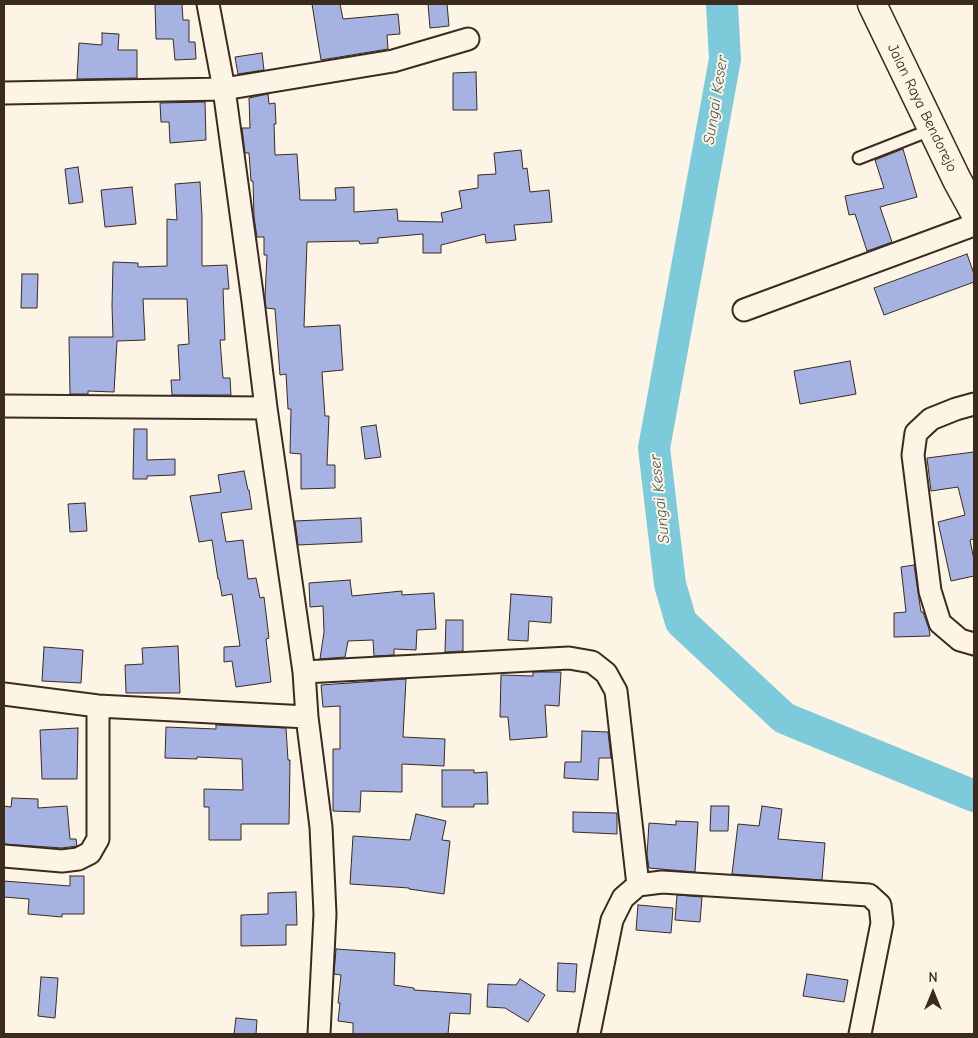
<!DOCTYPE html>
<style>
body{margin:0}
#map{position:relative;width:978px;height:1038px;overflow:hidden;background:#fcf5e5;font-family:"Comic Neue",sans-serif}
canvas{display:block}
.frame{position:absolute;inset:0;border:5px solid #3b2a1e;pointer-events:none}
.north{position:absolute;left:908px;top:968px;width:50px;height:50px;-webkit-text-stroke:4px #fcf5e5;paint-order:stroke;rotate:0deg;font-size:14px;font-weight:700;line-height:20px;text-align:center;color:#3b2a1e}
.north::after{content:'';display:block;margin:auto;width:18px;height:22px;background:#3b2a1e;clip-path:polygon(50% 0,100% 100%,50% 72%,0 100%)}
</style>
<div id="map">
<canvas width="978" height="1038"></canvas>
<div class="frame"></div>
<div class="north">N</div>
</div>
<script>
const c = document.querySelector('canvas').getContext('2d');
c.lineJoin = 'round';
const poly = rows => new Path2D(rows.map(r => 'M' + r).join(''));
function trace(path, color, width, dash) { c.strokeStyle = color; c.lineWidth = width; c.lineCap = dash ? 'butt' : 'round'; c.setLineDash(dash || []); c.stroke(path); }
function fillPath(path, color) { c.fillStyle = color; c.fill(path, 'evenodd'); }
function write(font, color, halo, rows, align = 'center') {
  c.font = font + ' "Comic Neue",sans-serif'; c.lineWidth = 4; c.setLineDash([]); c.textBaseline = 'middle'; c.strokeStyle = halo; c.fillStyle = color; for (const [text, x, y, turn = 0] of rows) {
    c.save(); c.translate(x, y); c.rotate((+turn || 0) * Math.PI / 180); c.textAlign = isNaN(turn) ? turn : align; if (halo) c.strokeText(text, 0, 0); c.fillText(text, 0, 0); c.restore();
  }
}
trace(poly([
 [722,4,725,59,654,448,670,584,681,622,784,718,974,796]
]), '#7dcada', 32);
const building = poly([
 [155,4,182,4,183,20,189,20,189,42,195,42,196,59,175,60,173,39,156,39,155,4],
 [312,4,340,4,343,19,398,14,400,34,387,35,388,49,321,60,312,4],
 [428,4,447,4,449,26,430,28,428,4],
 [102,33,119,34,118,50,137,50,137,78,77,79,79,43,102,45,102,33],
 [262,53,264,70,238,74,235,57,262,53],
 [476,72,477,110,453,110,453,73,476,72],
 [268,94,269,104,275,103,276,124,274,124,275,155,297,154,300,200,336,200,335,188,354,187,354,212,397,209,398,221,443,222,441,213,462,208,459,191,478,188,478,175,496,174,494,153,521,150,523,169,527,168,530,192,549,190,552,222,514,225,516,240,486,243,485,234,441,245,441,253,423,253,423,234,378,238,378,243,360,244,359,241,307,242,304,327,340,325,343,370,322,372,325,416,329,416,327,465,335,465,335,488,301,489,301,454,290,453,291,409,288,409,286,374,280,375,275,309,266,308,265,297,267,255,264,255,264,237,257,237,254,217,253,181,251,181,249,153,245,153,242,128,250,128,249,98,268,94],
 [205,102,206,140,170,143,169,122,161,122,160,103,205,102],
 [903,149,917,197,880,207,892,242,867,251,855,214,849,215,845,196,884,188,875,160,903,149],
 [78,167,83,202,69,204,65,169,78,167],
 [200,182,202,216,202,266,227,265,229,289,223,289,225,340,220,340,223,378,230,378,231,395,172,395,171,380,180,380,178,345,189,344,187,299,143,299,145,340,117,341,114,392,88,391,88,394,70,394,69,337,113,337,112,306,113,262,138,263,138,267,167,266,167,219,177,220,175,184,200,182],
 [132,187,136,224,105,227,101,190,132,187],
 [967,254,974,274,974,282,884,315,874,288,967,254],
 [22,274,38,274,37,308,21,308,22,274],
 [850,361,856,394,800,404,794,371,850,361],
 [376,425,381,457,365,459,361,427,376,425],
 [134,429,147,429,147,460,175,459,175,475,147,476,147,479,133,479,134,429],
 [974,452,974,539,970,540,974,560,974,576,951,581,938,522,965,515,958,487,931,491,927,458,974,452],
 [244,471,248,490,249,490,252,509,221,513,226,542,243,540,248,579,256,578,260,598,264,597,269,638,266,639,271,682,236,687,232,661,224,662,224,647,240,646,232,594,222,596,219,579,218,579,212,540,199,542,190,496,221,492,218,475,244,471],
 [85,503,87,531,70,532,68,504,85,503],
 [361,518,362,542,298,545,295,521,361,518],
 [914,565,921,612,923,612,929,629,930,636,894,637,894,613,906,612,901,567,914,565],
 [350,580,352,596,402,591,402,595,434,593,436,629,417,630,416,650,394,649,394,655,374,656,373,640,348,641,345,657,320,659,324,632,323,606,310,607,309,583,350,580],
 [511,594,552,597,551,623,529,621,528,641,508,640,511,594],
 [446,620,463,620,463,651,445,652,446,620],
 [178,646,180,693,126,693,125,665,143,664,142,648,178,646],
 [44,647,83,650,81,683,42,681,44,647],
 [533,672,561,672,559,706,545,705,547,737,510,740,508,717,500,717,501,675,533,676,533,672],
 [406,679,403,737,445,739,444,766,402,764,402,792,361,791,360,812,333,811,333,749,340,749,340,706,323,707,321,685,406,679],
 [216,725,286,728,288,760,290,760,289,824,241,824,241,840,209,840,209,807,204,807,204,789,243,790,242,759,197,757,197,759,165,758,166,727,216,729,216,725],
 [78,728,77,779,42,779,40,730,78,728],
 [582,731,608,732,611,758,599,758,598,780,564,778,565,762,581,762,582,731],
 [442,770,474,770,474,773,487,772,488,804,474,804,474,807,442,807,442,770],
 [12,798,38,799,38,808,67,806,70,839,76,839,77,846,62,848,4,844,4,806,11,807,12,798],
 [711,806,729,806,728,831,710,831,711,806],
 [762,806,782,809,778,839,825,843,822,880,732,874,738,824,759,826,762,806],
 [573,812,617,813,617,834,573,832,573,812],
 [416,814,446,821,442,840,450,841,444,894,409,889,409,888,350,884,353,836,410,840,416,814],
 [676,821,698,822,695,872,649,868,647,855,649,823,676,825,676,821],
 [70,876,84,876,84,914,62,914,62,917,28,914,29,899,4,897,4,881,70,886,70,876],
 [296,892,297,925,286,925,286,945,241,946,241,915,268,914,268,893,296,892],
 [677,895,702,897,700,922,675,920,677,895],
 [638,905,673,908,671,933,636,930,638,905],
 [336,949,395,953,394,985,414,988,414,990,471,994,470,1014,450,1013,448,1034,353,1034,353,1023,338,1021,340,1003,338,1003,341,975,334,974,336,949],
 [558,963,577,964,575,992,557,991,558,963],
 [807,974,848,980,844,1002,803,996,807,974],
 [41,977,58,978,55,1018,38,1016,41,977],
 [520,979,545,995,528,1022,505,1008,487,1007,488,984,516,985,520,979],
 [236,1018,257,1020,256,1034,234,1034,236,1018]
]);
fillPath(building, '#a6b2e2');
trace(building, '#3b2a1e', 1);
const service = poly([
 [859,158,933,129]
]);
const minor = poly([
 [208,4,224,89,253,301,266,408,304,672,307,717,321,827,325,914,319,1034],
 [4,93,224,89,393,61,468,39],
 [744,310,974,225],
 [974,404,956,409,931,419,916,433,913,455,930,591,940,623,960,640,974,644],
 [4,406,266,408],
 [304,672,569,658,592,662,606,673,616,691,638,885],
 [4,694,98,706,307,717],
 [4,856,62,861,78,859,90,853,98,839,98,706],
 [589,1034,612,920,623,898,638,885,662,882,869,895,880,905,882,923,860,1034]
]);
const secondary = poly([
 [872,4,957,180,974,211]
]);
trace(service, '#3b2a1e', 15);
trace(minor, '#3b2a1e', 25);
trace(secondary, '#3b2a1e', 31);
trace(service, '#fcf5e5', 11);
trace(minor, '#fcf5e5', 21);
trace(secondary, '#fcf5e5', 28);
write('15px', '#3b2a1e', '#fcf5e5', [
 ["Jalan Raya Bendorejo",922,108,64]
]);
write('italic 16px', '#4f5a56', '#fcf5e5', [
 ["Sungai Keser",716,100,-81],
 ["Sungai Keser",660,499,-96]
]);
</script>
